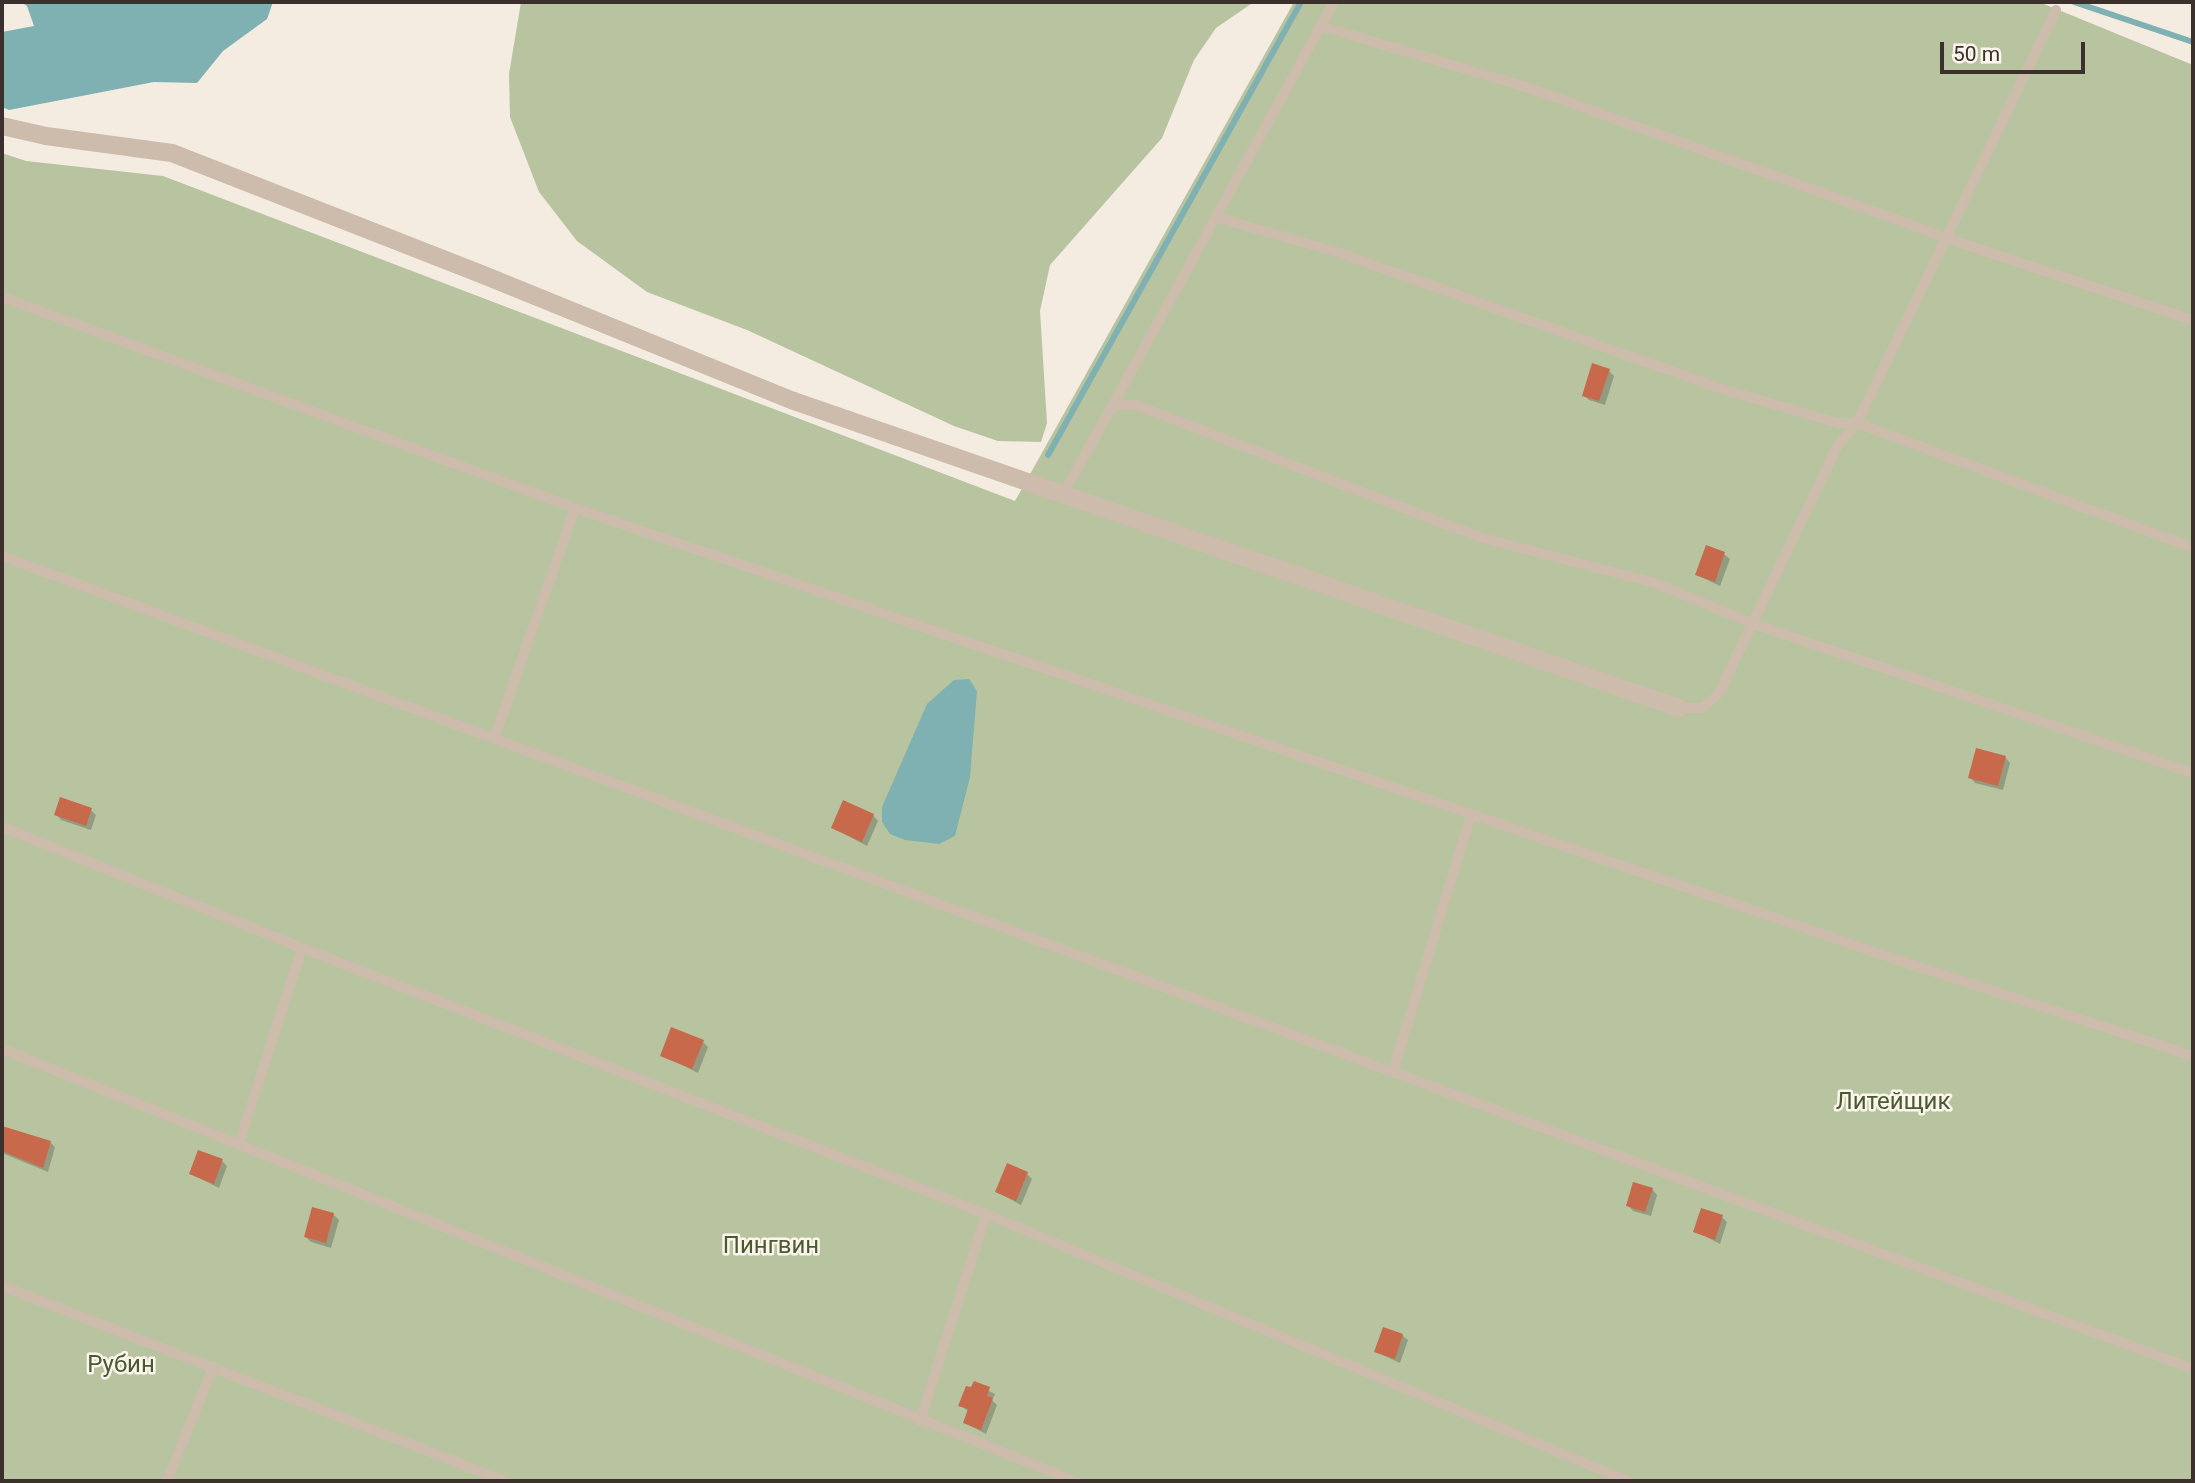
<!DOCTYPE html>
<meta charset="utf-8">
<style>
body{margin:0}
#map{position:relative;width:2195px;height:1483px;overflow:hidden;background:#f4ebe1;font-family:Roboto,sans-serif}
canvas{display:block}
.frame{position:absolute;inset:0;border:4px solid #3b302b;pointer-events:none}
.scale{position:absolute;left:1940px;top:42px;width:145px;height:32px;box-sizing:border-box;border:4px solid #3b302b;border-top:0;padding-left:9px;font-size:21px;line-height:24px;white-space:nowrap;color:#3b302b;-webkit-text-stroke:5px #fbf5ee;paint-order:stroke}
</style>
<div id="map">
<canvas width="2195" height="1483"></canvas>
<div class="frame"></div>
<div class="scale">50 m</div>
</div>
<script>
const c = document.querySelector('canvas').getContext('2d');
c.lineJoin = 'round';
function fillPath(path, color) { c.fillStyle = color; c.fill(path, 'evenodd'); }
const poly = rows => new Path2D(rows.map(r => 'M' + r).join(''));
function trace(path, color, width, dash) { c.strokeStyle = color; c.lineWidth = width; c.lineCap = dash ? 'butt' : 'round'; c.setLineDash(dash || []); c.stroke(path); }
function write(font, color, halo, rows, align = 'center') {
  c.font = font + ' Roboto,sans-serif'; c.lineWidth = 5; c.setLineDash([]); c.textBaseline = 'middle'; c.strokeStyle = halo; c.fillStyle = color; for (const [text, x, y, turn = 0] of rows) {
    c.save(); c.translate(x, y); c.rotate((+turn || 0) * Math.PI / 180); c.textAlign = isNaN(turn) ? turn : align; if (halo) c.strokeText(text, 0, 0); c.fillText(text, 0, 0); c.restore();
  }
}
fillPath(poly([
 [521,2,1266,2,1251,4,1216,28,1194,60,1162,138,1050,265,1040,311,1047,423,1041,442,998,441,954,426,747,330,647,292,577,241,539,192,510,117,509,74],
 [1294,2,2039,2,2193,65,2193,1481,2,1481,2,153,26,161,163,176,1015,501]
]), '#b8c4a0');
fillPath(poly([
 [21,2,273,2,267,19,223,51,197,83,154,82,9,110,2,107,2,32,34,26,27,6],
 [969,679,977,691,970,777,955,836,939,844,905,840,890,834,882,822,882,807,927,704,954,680]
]), '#7fb0b2');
fillPath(poly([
 [1609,371,1614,376,1605,405,1589,400,1584,395],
 [1724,554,1730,559,1720,586,1697,575],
 [2005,757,2010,763,2003,790,1975,783,1970,777],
 [91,810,96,815,91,830,61,820,56,814],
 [873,815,878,821,867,846,833,828],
 [703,1042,708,1047,698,1073,662,1055],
 [2,1127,50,1142,55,1147,48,1172,2,1153],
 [222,1161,227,1166,219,1188,191,1174],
 [1027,1174,1032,1179,1021,1205,997,1192],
 [1652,1189,1657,1195,1651,1216,1633,1211,1628,1205],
 [333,1214,339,1220,331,1248,311,1242,306,1237],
 [1722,1217,1727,1222,1720,1244,1695,1231],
 [1402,1335,1408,1340,1400,1363,1376,1352],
 [975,1384,995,1394,992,1400,997,1405,986,1434,965,1423,969,1412,960,1405]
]), '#0003');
trace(poly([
 [2074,2,2193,42],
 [1048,455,1301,2]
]), '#7fb0b2', 6);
fillPath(poly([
 [1592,363,1610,369,1599,401,1582,396],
 [1706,545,1725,552,1715,582,1695,575],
 [1976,748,2006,756,1998,786,1968,778],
 [60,797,92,808,86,826,54,815],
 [843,800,874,814,862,842,831,828],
 [671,1027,704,1040,692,1069,660,1056],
 [2,1126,51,1141,43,1168,2,1151],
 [198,1150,223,1159,214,1184,189,1174],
 [1007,1163,1028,1172,1016,1201,995,1192],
 [1633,1182,1653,1188,1645,1212,1626,1206],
 [312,1207,334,1213,326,1243,304,1237],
 [1701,1208,1723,1215,1715,1240,1693,1232],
 [1383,1327,1403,1334,1395,1359,1374,1352],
 [974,1381,990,1387,987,1396,993,1398,981,1430,963,1423,968,1409,958,1406,966,1386,971,1387]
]), '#c8694b');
trace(poly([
 [1320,26,1526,87,1987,252,2193,320],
 [1215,217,1337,252,1719,388,1838,423,1857,423,2193,548],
 [2,297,575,508,1901,961,2193,1056],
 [1110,410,1334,2],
 [1063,494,1110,410,1119,405,1136,405,1479,537,1655,583,1754,624,2193,773],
 [2,556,2193,1369],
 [1679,708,1702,708,1719,693,1838,445,1857,423,2056,10],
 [494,739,575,508],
 [2,827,302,948,986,1214,1628,1481],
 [2,1049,1074,1481],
 [1393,1071,1471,815],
 [239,1143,302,948],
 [2,1286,505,1481],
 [920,1421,986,1214],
 [167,1481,213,1367]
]), '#cdbbac', 10);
trace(poly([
 [2,126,46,136,172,153,481,274,791,400,1679,708]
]), '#cdbbac', 18);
write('24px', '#4a5a2e', '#fbf5ee', [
 ["Литейщик",1893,1103],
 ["Пингвин",771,1247],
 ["Рубин",121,1366]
]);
</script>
